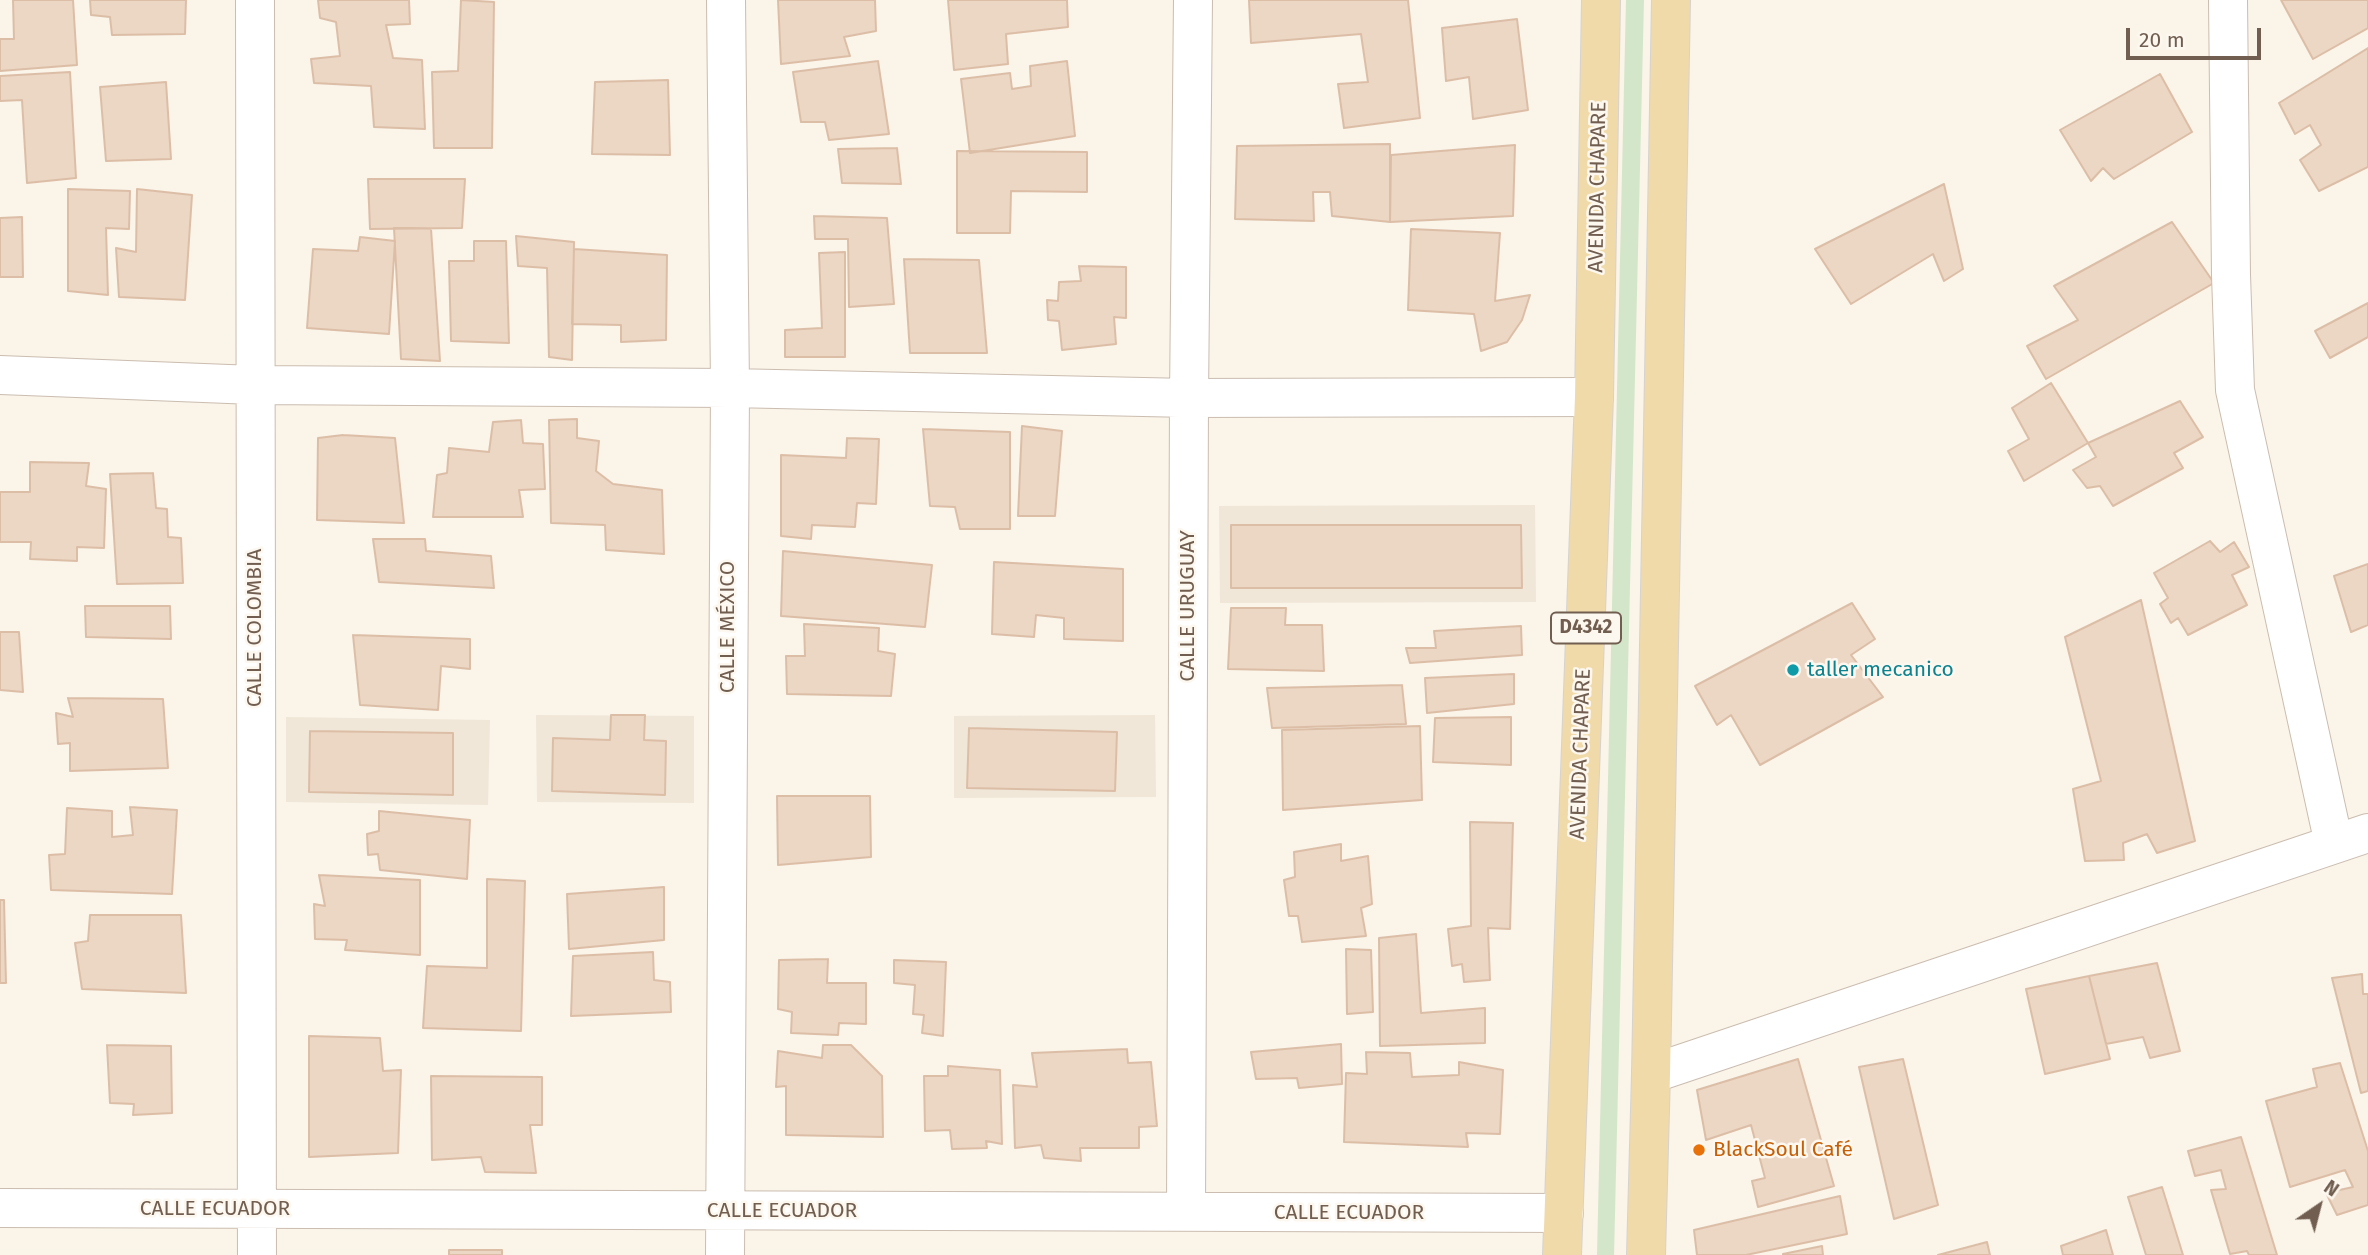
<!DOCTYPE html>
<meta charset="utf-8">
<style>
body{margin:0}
#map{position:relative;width:2368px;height:1255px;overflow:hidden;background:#faf4e9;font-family:"Fira Sans",sans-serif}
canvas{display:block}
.north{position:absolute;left:2284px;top:1171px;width:70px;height:70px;-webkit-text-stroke:5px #fdf8ef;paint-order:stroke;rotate:35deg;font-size:19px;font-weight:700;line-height:28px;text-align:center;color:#715e50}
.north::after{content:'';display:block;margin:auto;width:24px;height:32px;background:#715e50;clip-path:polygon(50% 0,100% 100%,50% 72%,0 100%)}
.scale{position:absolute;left:2126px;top:28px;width:135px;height:32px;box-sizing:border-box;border:4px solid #715e50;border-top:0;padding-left:9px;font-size:21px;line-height:24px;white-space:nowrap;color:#715e50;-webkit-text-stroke:5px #fdf8ef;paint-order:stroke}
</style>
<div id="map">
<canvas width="2368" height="1255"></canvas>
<div class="north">N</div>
<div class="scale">20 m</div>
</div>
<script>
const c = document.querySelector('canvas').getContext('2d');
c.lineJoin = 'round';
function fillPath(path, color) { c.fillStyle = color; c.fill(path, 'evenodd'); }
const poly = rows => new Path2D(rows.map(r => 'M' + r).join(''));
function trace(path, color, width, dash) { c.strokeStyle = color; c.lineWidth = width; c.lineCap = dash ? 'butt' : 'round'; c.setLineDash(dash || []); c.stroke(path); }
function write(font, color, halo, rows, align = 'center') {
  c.font = font + ' "Fira Sans",sans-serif'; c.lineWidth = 5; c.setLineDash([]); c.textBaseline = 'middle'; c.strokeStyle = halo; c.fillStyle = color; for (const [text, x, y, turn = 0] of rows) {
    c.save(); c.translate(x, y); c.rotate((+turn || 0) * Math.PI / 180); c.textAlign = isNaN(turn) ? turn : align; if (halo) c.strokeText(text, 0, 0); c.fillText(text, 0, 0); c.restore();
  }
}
fillPath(poly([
 [1535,505,1536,602,1220,603,1219,506],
 [536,715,694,716,694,803,537,802],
 [1155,715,1156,797,954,798,954,716],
 [286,717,490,720,488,805,286,802]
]), '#f0e7d8');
fillPath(poly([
 [1626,0,1644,0,1614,1255,1597,1255]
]), '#d3e6c9');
const building = poly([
 [13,0,73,0,77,65,0,71,0,39,14,39,13,0],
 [90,0,186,0,185,34,112,35,110,17,91,15,90,0],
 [318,0,409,0,410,24,386,25,393,58,422,60,425,129,374,127,371,86,314,83,311,59,340,56,336,22,320,18,318,0],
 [461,0,494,2,492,148,434,148,432,72,458,71,461,0],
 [778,0,875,0,876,31,844,37,850,56,781,64,778,0],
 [948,0,1067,0,1068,27,1006,34,1008,64,954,70,948,0],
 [1249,0,1408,0,1420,118,1344,128,1338,84,1368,82,1361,34,1251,43,1249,0],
 [2281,0,2368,0,2368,28,2313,59,2281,0],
 [1517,19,1528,110,1473,119,1469,77,1446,81,1442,28,1517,19],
 [2368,48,2368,167,2319,191,2300,160,2321,145,2310,125,2295,134,2279,103,2368,48],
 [878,61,889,134,829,140,825,122,801,122,793,72,878,61],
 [1067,61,1075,136,970,153,961,79,1010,73,1012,89,1031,86,1030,66,1067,61],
 [70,72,76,178,27,183,22,100,0,101,0,76,70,72],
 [2160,74,2192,132,2114,179,2103,168,2091,181,2060,130,2160,74],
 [668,80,670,155,592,154,595,82,668,80],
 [166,82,171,159,106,161,100,87,166,82],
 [1390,144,1390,222,1332,216,1330,192,1313,192,1314,221,1235,219,1237,146,1390,144],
 [1515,145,1513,216,1390,222,1391,155,1515,145],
 [897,148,901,184,842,183,838,149,897,148],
 [957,151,1087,152,1087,192,1011,191,1010,233,957,233,957,151],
 [368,179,465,179,462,228,370,229,368,179],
 [1944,184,1963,269,1944,281,1933,254,1851,304,1815,249,1944,184],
 [68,189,130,191,129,229,106,228,108,295,68,291,68,189],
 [137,189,192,195,185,300,119,297,116,248,136,252,137,189],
 [814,216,887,218,894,304,849,307,848,239,815,239,814,216],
 [22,217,23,277,0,277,0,218,22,217],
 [2172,222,2214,283,2046,379,2027,346,2078,320,2054,286,2172,222],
 [394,228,431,229,440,361,401,359,394,228],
 [1411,229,1500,233,1495,301,1530,295,1522,320,1507,342,1481,351,1474,314,1408,310,1411,229],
 [516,236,574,242,572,360,549,357,547,268,518,266,516,236],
 [360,237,395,241,389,334,307,328,313,249,358,251,360,237],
 [474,241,506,241,509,343,451,341,449,261,474,261,474,241],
 [574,249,667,255,666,340,621,342,621,325,572,324,574,249],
 [845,252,845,357,785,357,785,330,822,328,819,253,845,252],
 [904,259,979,260,987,353,910,353,904,259],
 [1079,266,1126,267,1126,318,1114,317,1116,344,1062,350,1059,321,1048,320,1047,300,1058,301,1059,282,1081,281,1079,266],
 [2368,303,2368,337,2330,358,2315,331,2368,303],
 [2051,383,2088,443,2024,481,2008,451,2029,439,2012,408,2051,383],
 [2180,401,2203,437,2174,453,2183,468,2113,506,2100,486,2087,488,2073,470,2096,457,2088,443,2180,401],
 [577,419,577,438,599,441,596,471,613,484,662,490,664,554,606,550,605,525,551,523,549,420,577,419],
 [521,420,523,443,543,444,545,489,519,490,523,517,433,517,437,475,447,473,449,448,489,452,493,422,521,420],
 [1022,426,1062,431,1055,516,1018,516,1022,426],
 [923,429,1010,432,1010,529,960,529,955,507,930,506,923,429],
 [343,435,395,438,404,523,317,520,318,438,343,435],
 [847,438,879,439,876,504,857,503,855,527,812,525,811,539,781,536,781,455,846,458,847,438],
 [30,462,89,463,86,486,106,489,104,548,77,547,77,561,30,559,31,542,0,542,0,492,30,492,30,462],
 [153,473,156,508,167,509,168,537,181,538,183,583,117,584,110,474,153,473],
 [1231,525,1521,525,1522,588,1231,588,1231,525],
 [373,539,425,539,426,551,491,556,494,588,379,582,373,539],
 [2210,541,2220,552,2234,542,2249,567,2232,575,2247,605,2188,635,2178,618,2171,623,2160,604,2168,598,2154,573,2210,541],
 [783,551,932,565,925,627,781,616,783,551],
 [994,562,1123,569,1123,641,1064,639,1064,618,1036,615,1034,637,992,634,994,562],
 [2368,564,2368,625,2351,632,2334,576,2368,564],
 [2141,600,2195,841,2157,853,2147,834,2123,843,2124,860,2085,861,2073,789,2101,781,2065,637,2141,600],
 [1852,603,1875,639,1851,655,1883,697,1760,765,1731,715,1717,725,1695,686,1852,603],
 [85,606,170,606,171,639,86,637,85,606],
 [1231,608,1286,608,1285,625,1322,625,1324,671,1228,669,1231,608],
 [804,624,879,628,878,651,895,654,891,696,787,694,786,656,805,656,804,624],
 [1521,626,1522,655,1410,663,1406,648,1436,648,1434,631,1521,626],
 [0,632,19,632,23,692,0,690,0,632],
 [353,635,470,639,470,669,441,666,438,710,360,705,353,635],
 [1514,674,1514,704,1427,713,1425,678,1514,674],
 [1402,685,1406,724,1272,728,1267,688,1402,685],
 [68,698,163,699,168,768,70,771,70,743,58,744,56,713,73,717,68,698],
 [611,715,645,715,644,740,666,741,665,795,552,791,553,738,610,740,611,715],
 [1511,717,1511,765,1433,762,1435,718,1511,717],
 [1420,726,1422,800,1283,810,1282,730,1420,726],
 [969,728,1117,732,1115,791,967,788,969,728],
 [310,731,453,733,453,795,309,792,310,731],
 [777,796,870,796,871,857,778,865,777,796],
 [130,807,177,810,172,894,51,890,49,855,65,854,67,808,112,811,112,837,133,835,130,807],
 [379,811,470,820,467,879,380,870,378,854,368,855,367,834,379,831,379,811],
 [1470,822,1513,823,1510,929,1488,928,1490,980,1464,982,1462,964,1452,966,1448,929,1471,926,1470,822],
 [1341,844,1341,861,1368,856,1372,904,1361,908,1366,936,1302,942,1298,916,1289,916,1284,880,1295,877,1294,852,1341,844],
 [319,875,420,880,420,955,345,950,347,940,315,939,314,904,325,906,319,875],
 [487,879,525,881,521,1031,423,1028,427,966,487,968,487,879],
 [664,887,664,940,569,949,567,894,664,887],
 [0,900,4,900,6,983,0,983,0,900],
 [90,915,181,915,186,993,82,989,75,943,88,941,90,915],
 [1416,934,1421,1013,1485,1008,1485,1043,1380,1046,1379,938,1416,934],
 [1346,949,1371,950,1373,1012,1347,1014,1346,949],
 [653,952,654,980,670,982,671,1012,571,1016,573,956,653,952],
 [828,959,827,983,866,983,866,1024,839,1023,838,1035,791,1033,792,1012,778,1009,779,960,828,959],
 [894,960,946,962,943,1036,922,1033,924,1015,913,1014,915,985,894,983,894,960],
 [2157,963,2180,1051,2150,1058,2143,1037,2106,1044,2089,976,2157,963],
 [2362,974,2363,994,2368,994,2368,1091,2361,1093,2332,978,2362,974],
 [2089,976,2110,1059,2045,1074,2026,989,2089,976],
 [309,1036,380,1038,383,1071,401,1070,398,1153,309,1157,309,1036],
 [1341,1044,1342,1084,1299,1088,1297,1078,1256,1079,1251,1052,1341,1044],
 [107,1045,171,1046,172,1113,133,1115,134,1104,110,1103,107,1045],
 [823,1045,851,1045,882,1076,883,1137,786,1135,786,1086,776,1087,778,1051,822,1058,823,1045],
 [1127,1049,1128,1063,1151,1062,1157,1126,1139,1127,1139,1148,1080,1148,1081,1161,1044,1158,1041,1145,1015,1148,1013,1085,1037,1087,1032,1053,1127,1049],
 [1366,1052,1410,1053,1412,1077,1459,1075,1459,1062,1503,1070,1500,1134,1466,1133,1468,1147,1344,1142,1346,1073,1367,1074,1366,1052],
 [1798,1059,1834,1186,1758,1207,1752,1181,1765,1178,1751,1125,1706,1140,1697,1090,1798,1059],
 [1903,1059,1938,1205,1894,1219,1859,1067,1903,1059],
 [2340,1063,2368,1151,2368,1205,2337,1215,2326,1193,2353,1187,2345,1170,2290,1187,2266,1101,2317,1087,2313,1069,2340,1063],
 [948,1066,1000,1070,1002,1144,986,1141,987,1148,952,1149,950,1130,925,1131,924,1076,948,1076,948,1066],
 [431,1076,542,1077,542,1125,530,1125,536,1173,485,1172,481,1157,432,1160,431,1076],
 [2241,1137,2277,1255,2249,1255,2247,1251,2230,1254,2211,1190,2226,1189,2221,1170,2195,1176,2188,1151,2241,1137],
 [2162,1187,2183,1255,2146,1255,2128,1197,2162,1187],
 [1840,1196,1847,1234,1746,1255,1697,1255,1694,1230,1840,1196],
 [2106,1230,2113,1255,2063,1255,2061,1246,2106,1230],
 [1987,1242,1990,1255,1938,1255,1987,1242],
 [1822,1246,1823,1255,1783,1255,1783,1254,1822,1246],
 [449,1250,502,1250,502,1255,449,1255,449,1250]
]);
fillPath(building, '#ecd6c4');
trace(building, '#dcbea7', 2);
const street = poly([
 [255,0,257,1255],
 [2228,0,2231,275,2235,390,2334,844],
 [0,375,254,385,730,388,1189,398,1594,397],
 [1651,1074,2368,833],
 [0,1208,1564,1213],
 [1186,1212,1189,398,1193,0],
 [725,1255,730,388,726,0]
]);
const primary = poly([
 [1562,1255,1594,397,1601,0],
 [1646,1255,1651,1074,1671,0]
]);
trace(street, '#cbbdb0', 40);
trace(primary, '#d7d2ce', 40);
trace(street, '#fff', 38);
trace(primary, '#f0daaa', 38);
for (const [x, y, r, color] of [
 [1793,670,7,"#0f9aa8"],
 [1699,1150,7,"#e8710a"]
]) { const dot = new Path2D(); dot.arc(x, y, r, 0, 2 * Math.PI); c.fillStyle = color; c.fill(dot); trace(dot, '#fdf8ef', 2.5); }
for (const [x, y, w] of [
 [1586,628,70]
]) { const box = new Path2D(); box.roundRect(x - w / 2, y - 15.5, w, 31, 5); c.fillStyle = '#fdf8ef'; c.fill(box); trace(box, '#715e50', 2); }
write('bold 19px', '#715e50', null, [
 ["D4342",1586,628]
]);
write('21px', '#715e50', '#fdf8ef', [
 ["AVENIDA CHAPARE",1598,187,-89],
 ["CALLE URUGUAY",1188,606,-90],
 ["CALLE MÉXICO",728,627,-90],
 ["CALLE COLOMBIA",255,628,-90],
 ["AVENIDA CHAPARE",1581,754,-88],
 ["CALLE ECUADOR",215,1209],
 ["CALLE ECUADOR",782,1211],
 ["CALLE ECUADOR",1349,1213]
]);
write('21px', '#0d838f', '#fdf8ef', [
 ["taller mecanico",1807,670]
], 'left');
write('21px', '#c56008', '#fdf8ef', [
 ["BlackSoul Café",1713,1150]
], 'left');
</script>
